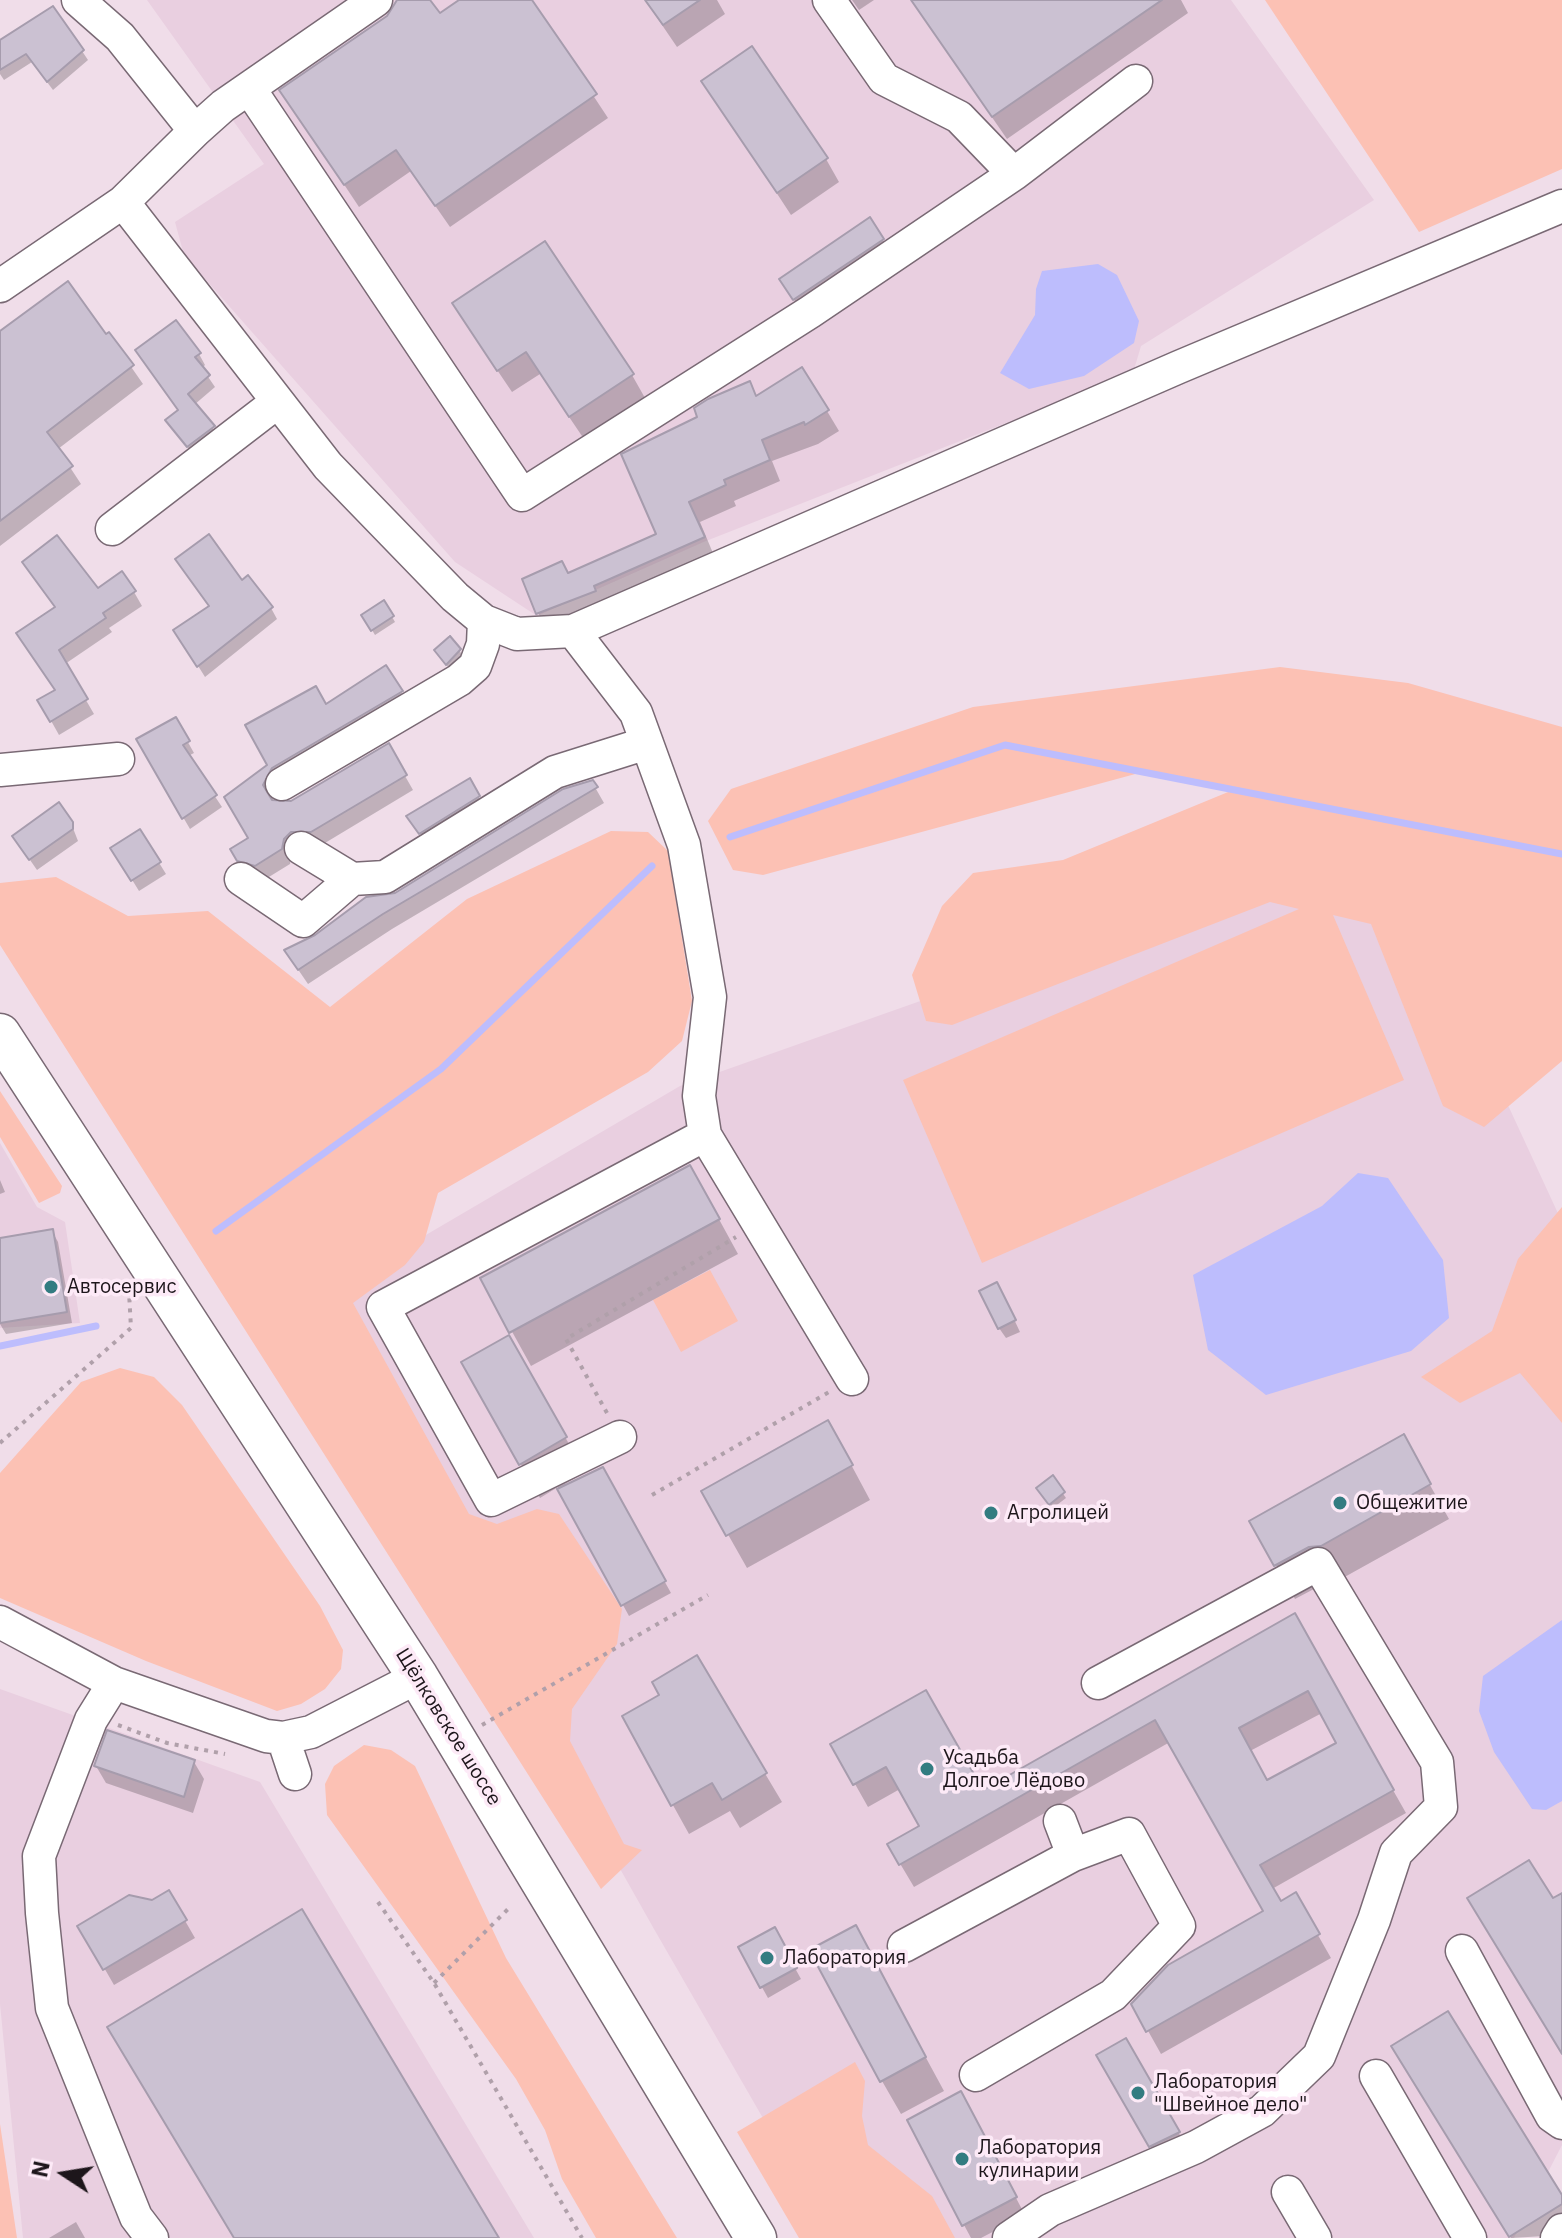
<!DOCTYPE html>
<meta charset="utf-8">
<style>
body{margin:0}
#map{position:relative;width:1562px;height:2238px;overflow:hidden;background:#f0dde9;font-family:"IBM Plex Sans",sans-serif}
canvas{display:block}
.north{position:absolute;left:24px;top:2134px;width:80px;height:80px;-webkit-text-stroke:6px #fdeaf7;paint-order:stroke;rotate:282deg;font-size:22px;font-weight:700;line-height:32px;text-align:center;color:#1d161b}
.north::after{content:'';display:block;margin:auto;width:28px;height:36px;background:#1d161b;clip-path:polygon(50% 0,100% 100%,50% 72%,0 100%)}
</style>
<div id="map">
<canvas width="1562" height="2238"></canvas>
<div class="north">N</div>
</div>
<script>
const c = document.querySelector('canvas').getContext('2d');
c.lineJoin = 'round';
function fillPath(path, color) { c.fillStyle = color; c.fill(path, 'evenodd'); }
const poly = rows => new Path2D(rows.map(r => 'M' + r).join(''));
function trace(path, color, width, dash) { c.strokeStyle = color; c.lineWidth = width; c.lineCap = dash ? 'butt' : 'round'; c.setLineDash(dash || []); c.stroke(path); }
function write(font, color, halo, rows, align = 'center') {
  c.font = font + ' "IBM Plex Sans",sans-serif'; c.lineWidth = 7; c.setLineDash([]); c.textBaseline = 'middle'; c.strokeStyle = halo; c.fillStyle = color; for (const [text, x, y, turn = 0] of rows) {
    c.save(); c.translate(x, y); c.rotate((+turn || 0) * Math.PI / 180); c.textAlign = isNaN(turn) ? turn : align; if (halo) c.strokeText(text, 0, 0); c.fillText(text, 0, 0); c.restore();
  }
}
fillPath(poly([
 [147,0,1231,0,1374,200,1141,346,1133,373,706,541,537,616,455,562,184,255,175,222,264,164],
 [1384,837,1562,1222,1562,2145,1514,2238,832,2238,654,1929,303,1307,680,1086],
 [0,1143,37,1207,65,1222,80,1323,0,1328],
 [0,1689,260,1782,534,2238,23,2238,0,2004]
]), '#e9cfe0');
fillPath(poly([
 [1265,0,1562,0,1562,169,1419,232],
 [1280,667,1408,683,1562,727,1562,1061,1484,1127,1443,1106,1371,924,1333,915,1404,1080,982,1263,903,1080,1299,909,1270,902,952,1025,926,1021,912,975,942,906,973,873,1063,860,1233,790,1139,773,763,875,733,870,708,821,731,789,973,707],
 [611,831,648,832,668,851,692,1001,682,1041,648,1072,438,1193,424,1242,405,1265,353,1303,469,1514,497,1524,537,1509,559,1514,622,1609,617,1644,572,1709,570,1741,624,1844,642,1850,601,1889,0,945,0,883,56,877,128,916,208,911,330,1007,467,899],
 [0,1091,62,1186,60,1193,39,1203,0,1137],
 [1562,1207,1562,1423,1520,1373,1460,1403,1421,1377,1492,1331,1518,1259],
 [710,1270,738,1321,681,1352,653,1300],
 [120,1368,154,1377,182,1405,320,1606,343,1650,341,1669,325,1689,301,1704,277,1711,146,1661,0,1598,0,1473,81,1382],
 [364,1745,391,1750,415,1766,506,1958,677,2238,596,2238,562,2179,545,2130,516,2079,327,1815,325,1784,334,1766],
 [855,2062,865,2081,862,2116,868,2145,932,2196,955,2238,799,2238,737,2132],
 [0,2124,17,2238,0,2238]
]), '#fcc1b4');
fillPath(poly([
 [1098,264,1117,275,1139,321,1134,343,1084,376,1029,389,1000,373,1035,315,1036,289,1042,271],
 [1358,1173,1388,1178,1443,1260,1449,1318,1411,1351,1266,1395,1208,1350,1193,1275,1322,1206],
 [1562,1620,1562,1801,1546,1810,1532,1809,1494,1752,1479,1711,1483,1676]
]), '#bdbdfd');
fillPath(poly([
 [400,0,428,0,439,16,462,0,530,0,608,118,450,227,411,171,359,207,282,91,388,17],
 [645,0,717,0,725,14,677,47],
 [852,0,874,0,859,10],
 [911,0,1181,0,1188,13,1007,139],
 [0,43,82,51,88,60,53,90,32,62,4,80,0,74],
 [704,82,826,159,839,182,791,215],
 [883,240,892,257,805,316,792,297],
 [176,323,199,354,205,365,202,368,215,387,194,405,220,438,195,457,168,421,179,411],
 [468,327,632,375,645,398,584,439,540,374,512,392],
 [0,333,109,335,143,384,58,449,81,484,0,546],
 [749,383,757,398,827,411,839,431,818,444,772,461,780,481,734,501,736,506,700,522,715,558,550,633,538,613,568,575,659,535,700,418],
 [24,562,97,591,134,592,142,606,109,628,112,632,65,664,94,714,59,735,40,701,57,691,56,608],
 [241,583,271,608,277,619,205,677,182,640],
 [384,603,395,622,375,635,363,615],
 [459,650,466,661,454,675,436,651],
 [401,692,410,706,273,791,273,803,291,803,388,746,413,790,320,846,292,854,290,864,264,880,248,875,233,850,251,839,227,797,269,766,326,707],
 [175,719,194,753,188,756,222,807,190,829,138,740],
 [469,781,481,802,423,837,409,816],
 [592,782,604,803,392,929,308,984,295,965,316,937],
 [71,823,78,841,37,870,21,847],
 [140,832,166,874,139,891,113,849],
 [0,1180,5,1192,0,1194],
 [709,1201,738,1254,531,1366,483,1279],
 [52,1231,58,1242,72,1323,6,1334,0,1324,0,1240],
 [1003,1296,1020,1332,1006,1338,999,1328],
 [508,1337,585,1472,565,1484,567,1486,602,1469,671,1593,629,1616,558,1487,540,1498,464,1363],
 [1403,1437,1449,1519,1341,1579,1329,1581,1295,1599,1252,1522],
 [847,1457,870,1500,747,1568,704,1492],
 [1052,1478,1066,1498,1053,1508,1042,1493],
 [1294,1616,1406,1813,1272,1889,1280,1904,1295,1895,1331,1958,1161,2054,1133,2004,1266,1912,1170,1742,914,1887,889,1845,922,1827,900,1789,868,1807,833,1745,982,1792],
 [1322,1713,1338,1744,1267,1783,1250,1751],
 [696,1658,782,1802,740,1828,730,1811,689,1834,624,1717,662,1696],
 [194,1762,204,1779,193,1813,106,1783,96,1766],
 [169,1893,195,1938,114,1985,80,1926,152,1902],
 [774,1930,801,1979,768,1998,740,1948],
 [874,1962,944,2091,901,2114,882,2081],
 [1125,2040,1188,2149,1160,2163,1099,2056],
 [1407,2070,1562,2198,1562,2235,1511,2238],
 [970,2111,1025,2215,981,2238,971,2238,964,2225],
 [76,2222,85,2238,49,2238]
]), '#0003');
trace(poly([
 [730,837,1005,745,1562,854],
 [216,1231,441,1069,652,866],
 [0,1346,96,1326]
]), '#bdbdfd', 7);
const building = poly([
 [397,0,430,0,440,13,459,0,532,0,597,94,435,206,396,150,344,185,279,90,387,16,397,0],
 [645,0,700,0,663,25,645,0],
 [911,0,1162,0,992,117,911,0],
 [53,6,84,50,47,82,26,54,0,70,0,40,53,6],
 [752,46,828,158,777,193,701,81,752,46],
 [870,217,884,239,793,300,779,279,870,217],
 [545,241,634,374,569,417,526,352,497,371,452,303,545,241],
 [68,281,106,334,109,332,134,365,47,432,73,466,0,521,0,331,68,281],
 [176,320,201,353,195,357,210,375,188,394,215,426,187,447,165,420,178,410,135,350,176,320],
 [802,367,829,410,805,425,804,422,762,440,770,460,724,480,726,485,689,502,705,537,594,586,596,591,536,614,522,579,562,561,568,573,656,534,621,454,697,417,694,408,708,399,750,381,756,396,802,367],
 [209,534,242,580,248,575,273,607,197,667,173,630,209,606,175,559,209,534],
 [57,535,98,588,122,571,136,591,103,613,106,618,59,650,88,699,50,722,37,700,55,690,16,633,55,607,22,562,57,535],
 [384,600,394,616,371,631,361,615,384,600],
 [450,636,461,649,446,665,434,650,450,636],
 [386,665,403,691,272,768,263,785,272,800,291,801,389,743,407,775,311,832,291,832,284,839,282,849,255,866,237,861,230,849,248,838,224,797,267,765,245,725,316,686,326,704,386,665],
 [176,717,190,741,183,745,217,795,182,819,136,739,176,717],
 [470,778,480,796,419,834,406,816,470,778],
 [593,780,598,787,383,914,298,970,284,950,315,935,366,897,395,893,563,789,593,780],
 [59,802,73,822,73,829,29,860,12,836,59,802],
 [140,829,161,862,131,881,110,848,140,829],
 [690,1165,720,1219,509,1333,480,1278,690,1165],
 [53,1229,67,1312,0,1323,0,1238,53,1229],
 [997,1282,1016,1320,998,1329,979,1291,997,1282],
 [509,1335,567,1437,519,1465,461,1362,509,1335],
 [828,1420,853,1465,726,1536,701,1491,828,1420],
 [1404,1434,1431,1484,1321,1546,1309,1547,1274,1566,1249,1521,1404,1434],
 [603,1467,666,1581,621,1606,557,1489,603,1467],
 [1053,1475,1065,1492,1049,1505,1036,1488,1053,1475],
 [1295,1613,1394,1790,1260,1865,1281,1901,1296,1892,1320,1934,1146,2032,1131,2004,1168,1965,1263,1911,1155,1720,899,1865,887,1844,919,1826,886,1767,853,1785,830,1744,926,1690,983,1790,1295,1613],
 [1308,1691,1336,1743,1267,1780,1239,1728,1308,1691],
 [697,1655,767,1773,722,1800,712,1783,671,1806,622,1716,659,1695,652,1682,697,1655],
 [107,1730,195,1760,184,1797,94,1766,107,1730],
 [1529,1860,1553,1898,1562,1893,1562,2054,1467,1898,1529,1860],
 [169,1890,187,1920,103,1970,77,1926,129,1895,152,1900,169,1890],
 [302,1909,499,2238,234,2238,107,2027,302,1909],
 [856,1925,926,2057,880,2082,809,1950,856,1925],
 [775,1927,797,1968,760,1988,738,1947,775,1927],
 [1448,2011,1562,2195,1562,2204,1509,2237,1391,2046,1448,2011],
 [1126,2038,1180,2132,1149,2147,1096,2055,1126,2038],
 [961,2091,1017,2197,962,2226,907,2120,961,2091]
]);
fillPath(building, '#cbc1d2');
trace(building, '#a69cad', 2);
const minor = poly([
 [829,0,884,79,959,117,1014,174],
 [249,88,522,495,810,312,1014,174,1136,81],
 [195,131,223,106,376,0],
 [123,202,328,466,455,597,484,621,517,634,573,631,1179,367,1562,206],
 [0,286,123,202,195,131,120,37,78,0],
 [112,529,276,403],
 [573,631,636,713,684,845,710,997,699,1096,705,1135,852,1379],
 [0,770,118,759],
 [282,784,459,680,475,666,483,644,484,621],
 [301,848,352,879],
 [241,879,303,921,352,879,385,877,555,772,647,743],
 [620,1437,491,1500,383,1307,705,1135],
 [0,1622,114,1683,266,1736,283,1738,311,1732,418,1677],
 [114,1683,91,1720,39,1856,42,1913,52,2008,136,2217,152,2238],
 [283,1738,295,1774],
 [904,1946,1073,1855,1060,1821],
 [1462,1951,1552,2116,1562,2123],
 [976,2075,1113,1995,1179,1926,1129,1834,1073,1855],
 [1376,2076,1470,2238],
 [1288,2192,1315,2238],
 [1009,2238,1050,2210,1196,2147,1262,2111,1319,2056,1374,1920,1396,1853,1441,1807,1437,1762,1318,1564,1098,1683],
 [1557,2238,1562,2230]
]);
const major = poly([
 [0,1034,418,1677,756,2238]
]);
trace(minor, '#796974', 35);
trace(major, '#796974', 43);
trace(poly([
 [607,1413,566,1339,736,1237],
 [0,1443,131,1328,129,1292],
 [652,1495,829,1392],
 [118,1725,167,1743,225,1754],
 [482,1725,708,1595],
 [378,1902,434,1983,582,2238],
 [434,1983,510,1907]
]), '#b0a0aa', 4, [4, 6]);
trace(minor, '#fff', 32);
trace(major, '#fff', 40);
for (const [x, y, r, color] of [
 [51,1287,8,"#337c81"],
 [1340,1503,8,"#337c81"],
 [991,1513,8,"#337c81"],
 [927,1769,8,"#337c81"],
 [767,1958,8,"#337c81"],
 [1138,2093,8,"#337c81"],
 [962,2159,8,"#337c81"]
]) { const dot = new Path2D(); dot.arc(x, y, r, 0, 2 * Math.PI); c.fillStyle = color; c.fill(dot); trace(dot, '#fdeaf7', 3); }
write('20px', '#1d161b', '#fdeaf7', [
 ["Автосервис",67,1287],
 ["Общежитие",1356,1503],
 ["Агролицей",1007,1513],
 ["Усадьба",943,1758],
 ["Долгое Лёдово",943,1781],
 ["Лаборатория",783,1958],
 ["Лаборатория",1154,2082],
 ["\"Швейное дело\"",1154,2105],
 ["Лаборатория",978,2148],
 ["кулинарии",978,2171]
], 'left');
write('20px', '#1d161b', '#fdeaf7', [
 ["Щёлковское шоссе",448,1727,58]
]);
</script>
